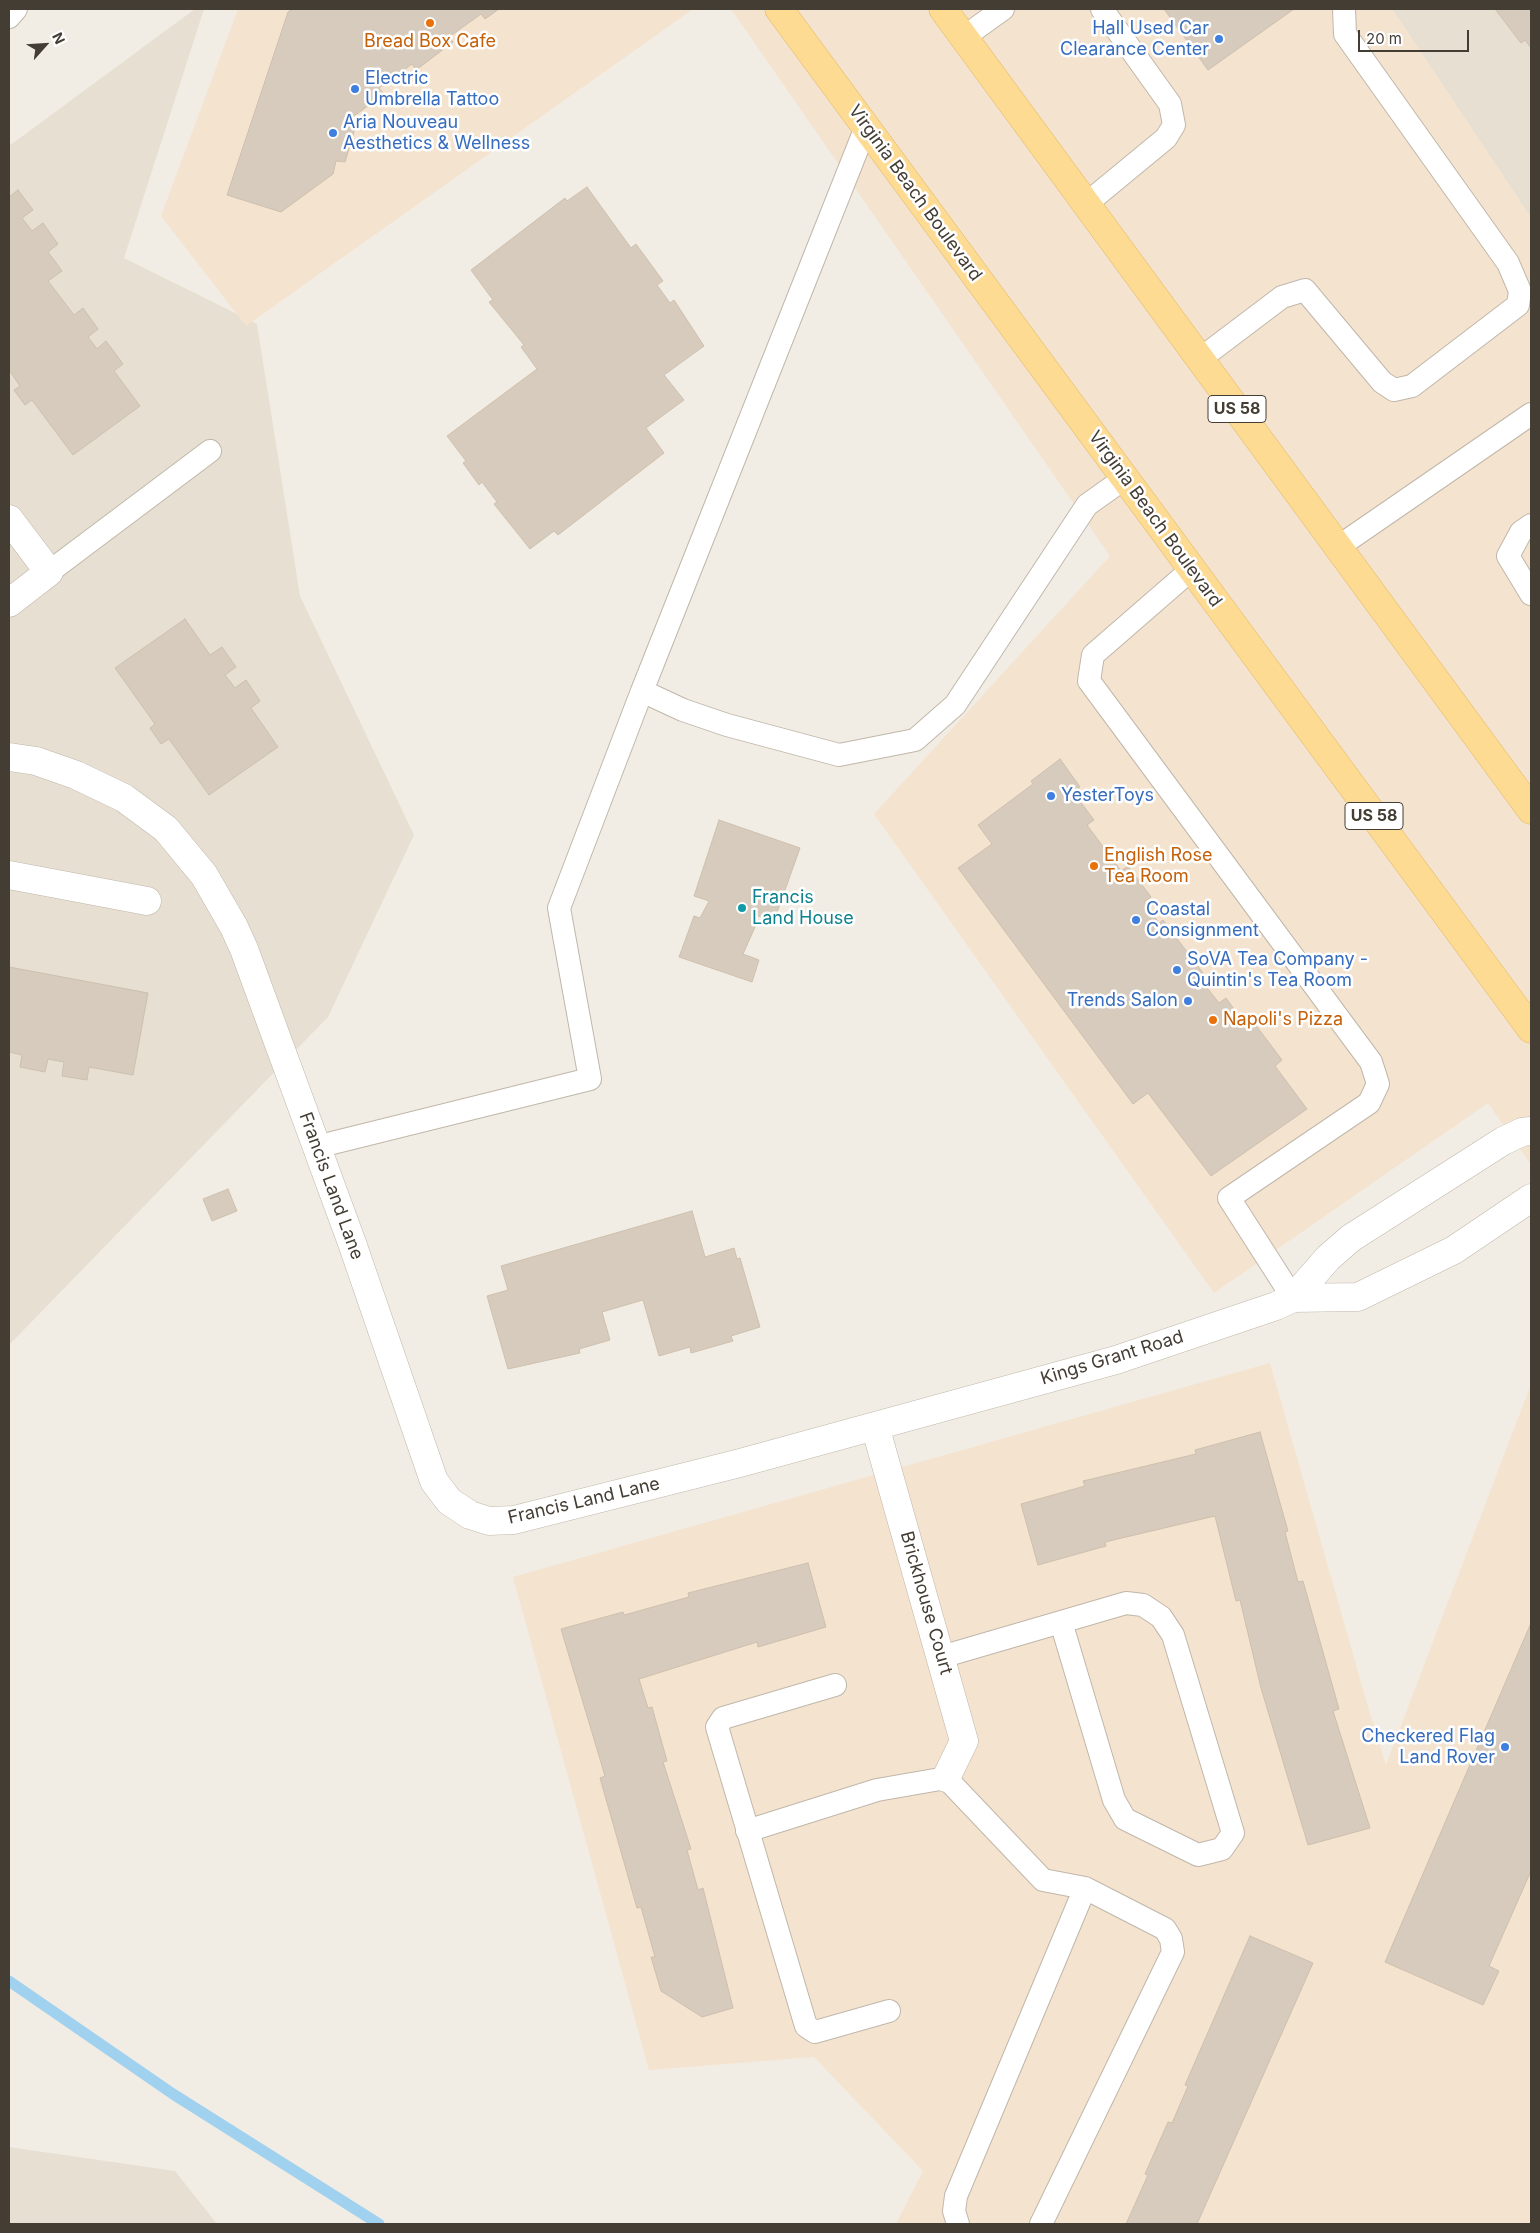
<!DOCTYPE html>
<style>
body{margin:0}
#map{position:relative;width:1540px;height:2233px;overflow:hidden;background:#f2ede4;font-family:Inter,sans-serif}
canvas{display:block}
.frame{position:absolute;inset:0;border:10px solid #443d34;pointer-events:none}
.north{position:absolute;left:20px;top:20px;width:50px;height:50px;-webkit-text-stroke:4px #fff;paint-order:stroke;rotate:64deg;font-size:14px;font-weight:700;line-height:20px;text-align:center;color:#443d34}
.north::after{content:'';display:block;margin:auto;width:18px;height:22px;background:#443d34;clip-path:polygon(50% 0,100% 100%,50% 72%,0 100%)}
.scale{position:absolute;left:1358px;top:30px;width:111px;height:22px;box-sizing:border-box;border:2px solid #443d34;border-top:0;padding-left:6px;font-size:15px;line-height:18px;white-space:nowrap;color:#443d34;-webkit-text-stroke:4px #fff;paint-order:stroke}
</style>
<div id="map">
<canvas width="1540" height="2233"></canvas>
<div class="frame"></div>
<div class="north">N</div>
<div class="scale">20 m</div>
</div>
<script>
const c = document.querySelector('canvas').getContext('2d');
c.lineJoin = 'round';
function fillPath(path, color) { c.fillStyle = color; c.fill(path, 'evenodd'); }
const poly = rows => new Path2D(rows.map(r => 'M' + r).join(''));
function trace(path, color, width, dash) { c.strokeStyle = color; c.lineWidth = width; c.lineCap = dash ? 'butt' : 'round'; c.setLineDash(dash || []); c.stroke(path); }
function write(font, color, halo, rows, align = 'center') {
  c.font = font + ' Inter,sans-serif'; c.lineWidth = 5; c.setLineDash([]); c.textBaseline = 'middle'; c.strokeStyle = halo; c.fillStyle = color; for (const [text, x, y, turn = 0] of rows) {
    c.save(); c.translate(x, y); c.rotate((+turn || 0) * Math.PI / 180); c.textAlign = isNaN(turn) ? turn : align; if (halo) c.strokeText(text, 0, 0); c.fillText(text, 0, 0); c.restore();
  }
}
fillPath(poly([
 [195,9,204,9,124,258,257,324,300,596,414,835,328,1017,9,1345,9,146],
 [1392,9,1531,9,1531,218],
 [9,2147,175,2171,217,2224,9,2224]
]), '#e6dfd2');
fillPath(poly([
 [238,9,693,9,246,326,161,216],
 [731,9,1392,9,1531,218,1531,1165,1488,1103,1214,1293,874,814,1110,556],
 [1270,1363,1366,1700,1386,1765,1531,1384,1531,2224,896,2224,923,2171,814,2057,649,2070,513,1577]
]), '#f4e3cf');
trace(poly([
 [9,1981,173,2094,379,2224]
]), '#a0d1ef', 11);
const building = poly([
 [292,9,499,9,485,19,481,14,449,37,453,42,416,70,412,64,379,88,384,94,350,119,347,124,356,125,345,162,336,161,333,174,281,212,227,195,288,12,292,9],
 [1164,9,1294,9,1208,70,1164,9],
 [1495,9,1531,9,1531,48,1525,40,1521,43,1495,9],
 [587,187,631,248,636,244,663,281,657,285,670,303,674,300,704,346,664,375,684,400,646,428,664,453,558,535,554,531,530,549,494,504,497,502,482,482,479,485,463,463,466,461,447,436,537,369,521,347,524,345,489,302,493,300,471,270,565,198,567,201,587,187],
 [18,190,33,210,22,218,32,231,43,223,58,244,48,252,62,271,48,281,74,315,83,308,98,329,88,337,97,349,106,341,123,364,114,371,140,406,73,455,32,400,25,405,14,390,20,386,9,370,9,197,18,190],
 [185,619,210,655,222,647,236,667,225,675,235,688,246,680,260,701,251,708,278,747,209,795,169,739,161,744,150,728,155,724,115,668,185,619],
 [1060,759,1080,787,1073,792,1094,820,1087,825,1121,871,1128,866,1151,897,1144,902,1159,923,1163,920,1206,977,1201,980,1219,1003,1226,998,1242,1020,1248,1015,1282,1060,1275,1066,1307,1109,1211,1176,1148,1093,1133,1104,958,868,992,844,978,825,1033,784,1031,781,1060,759],
 [719,820,800,848,774,921,755,915,753,923,756,925,743,954,759,960,752,982,679,957,694,916,700,918,709,901,694,896,719,820],
 [9,967,148,993,133,1075,89,1067,87,1080,62,1076,64,1062,48,1059,45,1072,20,1067,22,1055,9,1052,9,967],
 [228,1189,237,1211,212,1221,203,1199,228,1189],
 [692,1211,705,1257,734,1248,737,1259,740,1258,760,1327,731,1336,733,1341,691,1353,690,1347,659,1356,643,1300,602,1312,610,1340,579,1349,580,1353,508,1369,487,1296,508,1290,501,1266,692,1211],
 [1260,1432,1288,1531,1285,1532,1298,1582,1303,1581,1339,1709,1333,1711,1370,1828,1308,1845,1261,1688,1240,1600,1236,1601,1215,1516,1105,1542,1106,1546,1038,1565,1021,1504,1085,1486,1083,1481,1196,1454,1195,1450,1260,1432],
 [808,1563,826,1627,758,1647,757,1642,639,1679,648,1708,652,1707,667,1761,663,1762,691,1849,687,1850,698,1890,703,1888,733,2008,702,2017,661,1991,651,1957,655,1957,641,1907,637,1908,600,1778,605,1776,561,1629,623,1612,624,1615,689,1597,688,1593,808,1563],
 [1531,1623,1531,1871,1489,1966,1499,1971,1483,2005,1385,1962,1531,1623],
 [1250,1936,1313,1963,1197,2224,1126,2224,1148,2175,1145,2174,1168,2122,1172,2123,1188,2086,1185,2085,1250,1936]
]);
fillPath(building, '#d6cbbd');
trace(building, '#cec0ad', 1);
const service = poly([
 [9,17,16,9],
 [964,37,1003,9],
 [866,127,642,691,683,710,727,725,839,755,915,740,955,705,1087,505,1125,478],
 [1086,204,1166,138,1174,125,1170,104,1102,9],
 [1200,359,1282,297,1305,290,1382,382,1394,390,1412,386,1518,305,1520,291,1508,263,1345,34,1344,9],
 [1531,525,1521,532,1508,556,1531,594],
 [1338,547,1531,414],
 [1192,569,1093,655,1089,681,1371,1062,1378,1084,1369,1103,1229,1198,1293,1298],
 [49,572,210,451],
 [316,1147,590,1079,559,908,642,691],
 [941,1657,1061,1622,1126,1603,1143,1605,1161,1617,1173,1635,1233,1833,1222,1849,1198,1855,1125,1819,1114,1800,1061,1622],
 [835,1685,723,1718,717,1727,806,2026,815,2032,889,2011],
 [747,1831,877,1790,946,1778,1043,1880,1085,1888,1165,1929,1171,1939,1173,1952,1041,2224],
 [958,2224,954,2211,956,2196,1085,1888]
]);
const minor = poly([
 [9,519,49,572,9,603],
 [9,757,36,761,76,775,124,798,166,829,204,875,234,927,244,949,352,1243,434,1481,449,1501,470,1515,489,1521,514,1520,740,1463,1116,1360,1276,1306,1293,1298,1358,1297,1454,1250,1531,1198],
 [9,875,147,901],
 [1293,1298,1328,1258,1351,1238,1503,1141,1522,1132,1531,1131],
 [875,1426,964,1741,946,1778]
]);
const primary = poly([
 [779,9,1531,1029],
 [943,9,1531,810]
]);
trace(service, '#c0b7aa', 24);
trace(minor, '#c0b7aa', 29);
trace(primary, '#e2b762', 29);
trace(service, '#fff', 22);
trace(minor, '#fff', 28);
trace(primary, '#fddb92', 28);
for (const [x, y, r, color] of [
 [430,23,5,"#e8710a"],
 [1219,39,5,"#3f7fe0"],
 [355,89,5,"#3f7fe0"],
 [333,133,5,"#3f7fe0"],
 [1051,796,5,"#3f7fe0"],
 [1094,866,5,"#e8710a"],
 [742,908,5,"#0f9aa8"],
 [1136,920,5,"#3f7fe0"],
 [1177,970,5,"#3f7fe0"],
 [1188,1001,5,"#3f7fe0"],
 [1213,1020,5,"#e8710a"],
 [1505,1747,5,"#3f7fe0"]
]) { const dot = new Path2D(); dot.arc(x, y, r, 0, 2 * Math.PI); c.fillStyle = color; c.fill(dot); trace(dot, '#fff', 2); }
for (const [x, y, w] of [
 [1237,409,58],
 [1374,816,58]
]) { const box = new Path2D(); box.roundRect(x - w / 2, y - 13.5, w, 27, 4); c.fillStyle = '#fff'; c.fill(box); trace(box, '#443d34', 1); }
write('bold 16px', '#443d34', null, [
 ["US 58",1237,409],
 ["US 58",1374,816]
]);
write('18px', '#366cbe', '#fff', [
 ["Hall Used Car",1209,29,"right"],
 ["Clearance Center",1209,50,"right"],
 ["Electric",365,79],
 ["Umbrella Tattoo",365,100],
 ["Aria Nouveau",343,123],
 ["Aesthetics & Wellness",343,144],
 ["YesterToys",1061,796],
 ["Coastal",1146,910],
 ["Consignment",1146,931],
 ["SoVA Tea Company -",1187,960],
 ["Quintin's Tea Room",1187,981],
 ["Trends Salon",1178,1001,"right"],
 ["Checkered Flag",1495,1737,"right"],
 ["Land Rover",1495,1758,"right"]
], 'left');
write('18px', '#c56008', '#fff', [
 ["Bread Box Cafe",430,42,"center"],
 ["English Rose",1104,856],
 ["Tea Room",1104,877],
 ["Napoli's Pizza",1223,1020]
], 'left');
write('18px', '#443d34', '#fff', [
 ["Virginia Beach Boulevard",915,193,54],
 ["Virginia Beach Boulevard",1155,519,54],
 ["Francis Land Lane",331,1186,70],
 ["Kings Grant Road",1112,1358,-17],
 ["Francis Land Lane",584,1501,-13],
 ["Brickhouse Court",926,1603,74]
]);
write('18px', '#0d838f', '#fff', [
 ["Francis",752,898],
 ["Land House",752,919]
], 'left');
</script>
